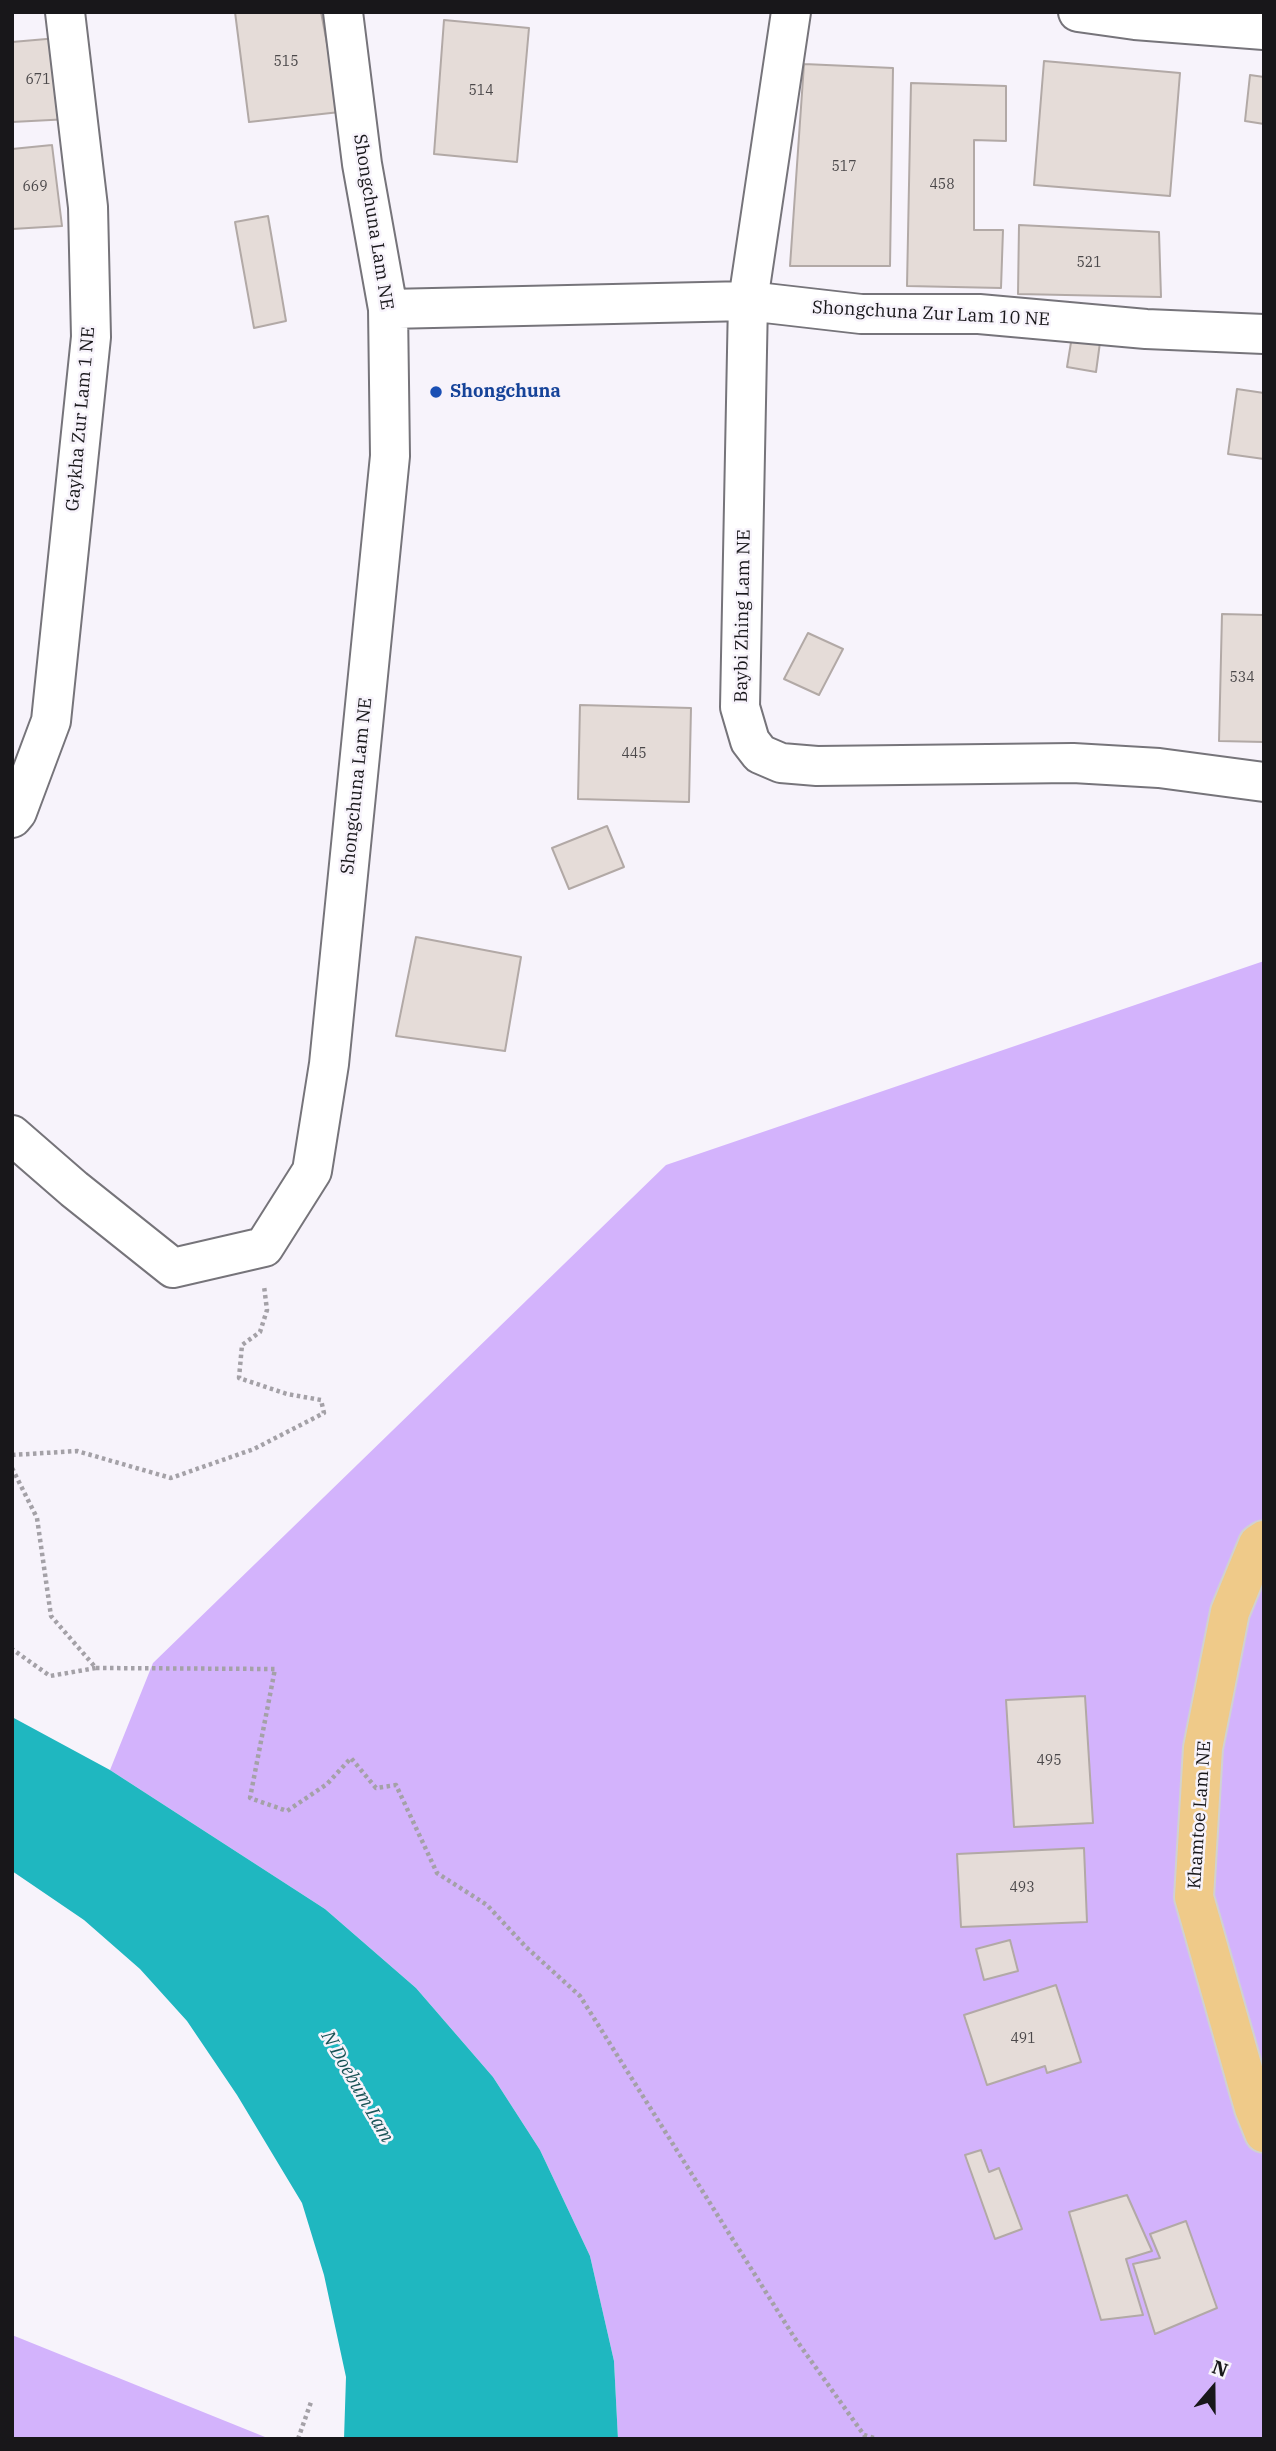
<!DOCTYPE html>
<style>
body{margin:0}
#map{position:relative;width:1276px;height:2451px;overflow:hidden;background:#f7f3fb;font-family:"IBM Plex Serif",serif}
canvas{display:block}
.frame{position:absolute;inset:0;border:14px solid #18171a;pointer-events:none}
.north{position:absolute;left:1178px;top:2353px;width:70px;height:70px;-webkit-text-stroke:5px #f7f3fb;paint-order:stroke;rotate:20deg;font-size:19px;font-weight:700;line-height:28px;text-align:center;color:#18171a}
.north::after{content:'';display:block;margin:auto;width:24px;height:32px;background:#18171a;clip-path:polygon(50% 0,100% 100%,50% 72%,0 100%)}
</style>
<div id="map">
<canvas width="1276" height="2451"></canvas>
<div class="frame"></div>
<div class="north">N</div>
</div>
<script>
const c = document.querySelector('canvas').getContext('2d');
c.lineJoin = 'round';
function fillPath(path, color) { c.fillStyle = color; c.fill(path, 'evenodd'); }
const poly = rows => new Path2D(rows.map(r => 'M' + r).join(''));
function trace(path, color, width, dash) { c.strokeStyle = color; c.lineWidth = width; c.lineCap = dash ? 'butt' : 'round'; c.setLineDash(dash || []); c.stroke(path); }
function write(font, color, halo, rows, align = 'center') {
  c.font = font + ' "IBM Plex Serif",serif'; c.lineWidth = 5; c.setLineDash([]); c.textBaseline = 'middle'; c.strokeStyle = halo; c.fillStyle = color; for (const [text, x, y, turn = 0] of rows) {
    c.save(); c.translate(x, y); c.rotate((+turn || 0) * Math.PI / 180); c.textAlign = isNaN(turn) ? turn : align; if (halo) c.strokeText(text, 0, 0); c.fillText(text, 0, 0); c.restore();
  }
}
fillPath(poly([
 [1264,961,1264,2439,618,2439,614,2361,590,2256,540,2150,493,2077,416,1988,325,1909,110,1770,153,1663,666,1165],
 [12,2335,270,2439,12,2439]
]), '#d3b3fc');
fillPath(poly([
 [12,1717,110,1770,325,1909,416,1988,493,2077,540,2150,590,2256,614,2361,618,2439,344,2439,346,2377,324,2275,302,2203,237,2095,187,2021,140,1969,84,1920,12,1871]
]), '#1fb7c0');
const building = poly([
 [235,12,321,12,340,112,249,122,235,12],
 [444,20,529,28,517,162,434,154,444,20],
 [58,38,70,119,12,122,12,42,58,38],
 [1044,61,1180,73,1170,196,1034,185,1044,61],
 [804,64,893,68,890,266,790,266,804,64],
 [1250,75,1264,77,1264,124,1245,121,1250,75],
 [911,83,1006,86,1006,141,974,140,974,230,1003,230,1001,288,907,286,911,83],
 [52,145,62,226,12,229,12,149,52,145],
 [268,216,286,321,254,328,235,222,268,216],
 [1019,225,1159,232,1161,297,1018,294,1019,225],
 [1073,330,1101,335,1096,372,1067,367,1073,330],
 [1237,389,1264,393,1264,459,1228,454,1237,389],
 [1222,614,1264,615,1264,742,1219,741,1222,614],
 [808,633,843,649,819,695,784,679,808,633],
 [580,705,691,708,689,802,578,799,580,705],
 [607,826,624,867,569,889,552,848,607,826],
 [416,937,521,957,505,1051,396,1036,416,937],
 [1085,1696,1093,1823,1014,1827,1006,1700,1085,1696],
 [1084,1848,1087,1922,961,1927,957,1854,1084,1848],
 [1010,1940,1018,1971,984,1980,976,1949,1010,1940],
 [1056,1985,1081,2062,1047,2073,1045,2066,987,2085,964,2015,1056,1985],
 [981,2150,989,2172,999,2168,1022,2229,995,2239,965,2155,981,2150],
 [1127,2195,1152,2251,1126,2259,1143,2315,1101,2320,1069,2212,1127,2195],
 [1186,2221,1217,2308,1155,2334,1133,2264,1160,2258,1150,2234,1186,2221]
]);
fillPath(building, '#e5dcd8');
trace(building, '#b2a9a6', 2);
const minor = poly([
 [791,12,748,301,740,707,750,741,760,754,781,763,817,766,1073,763,1159,768,1264,782],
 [1078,12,1135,20,1264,30],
 [388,309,748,301,861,314,979,314,1146,329,1264,334],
 [12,818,17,812,51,721,91,337,88,207,65,12],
 [12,1135,74,1189,173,1268,264,1247,312,1171,329,1064,390,456,388,309,362,164,343,12]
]);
const major = poly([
 [1264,1540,1258,1544,1230,1612,1203,1748,1194,1897,1254,2108,1264,2133]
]);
trace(minor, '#76747a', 42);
trace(major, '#d1d1d1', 42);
trace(poly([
 [12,1455,77,1451,171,1478,254,1449,324,1413,321,1400,287,1394,239,1378,242,1345,260,1332,267,1310,264,1286],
 [12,1468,37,1518,51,1616,96,1668,50,1676,12,1649],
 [96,1668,275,1669,250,1798,287,1811,327,1784,351,1758,376,1788,396,1785,437,1873,487,1905,526,1947,580,1996,794,2337,864,2435,877,2439],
 [298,2439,311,2402]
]), '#a4a1a7', 4.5, [3.5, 3.5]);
trace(minor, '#fff', 38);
trace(major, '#efca89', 38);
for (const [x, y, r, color] of [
 [436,392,7,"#1a4fb4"]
]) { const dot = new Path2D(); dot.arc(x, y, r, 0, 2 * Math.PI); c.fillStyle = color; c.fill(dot); trace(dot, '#f7f3fb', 2.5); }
write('14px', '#4b484a', null, [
 ["515",286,62],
 ["671",38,80],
 ["514",481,91],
 ["517",844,167],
 ["458",942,185],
 ["669",35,187],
 ["521",1089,263],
 ["534",1242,678],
 ["445",634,754],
 ["495",1049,1761],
 ["493",1022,1888],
 ["491",1023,2039]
]);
write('18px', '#18171a', '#f7f3fb', [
 ["Shongchuna Lam NE",373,222,81],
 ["Shongchuna Zur Lam 10 NE",931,314,3],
 ["Gaykha Zur Lam 1 NE",81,419,-85],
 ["Baybi Zhing Lam NE",743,616,-89],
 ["Shongchuna Lam NE",357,786,-84],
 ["Khamtoe Lam NE",1200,1815,-86]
]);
write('bold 18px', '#164399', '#f7f3fb', [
 ["Shongchuna",450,392]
], 'left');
write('italic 19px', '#1a5457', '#f7f3fb', [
 ["N Doebum Lam",357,2087,60]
]);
</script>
